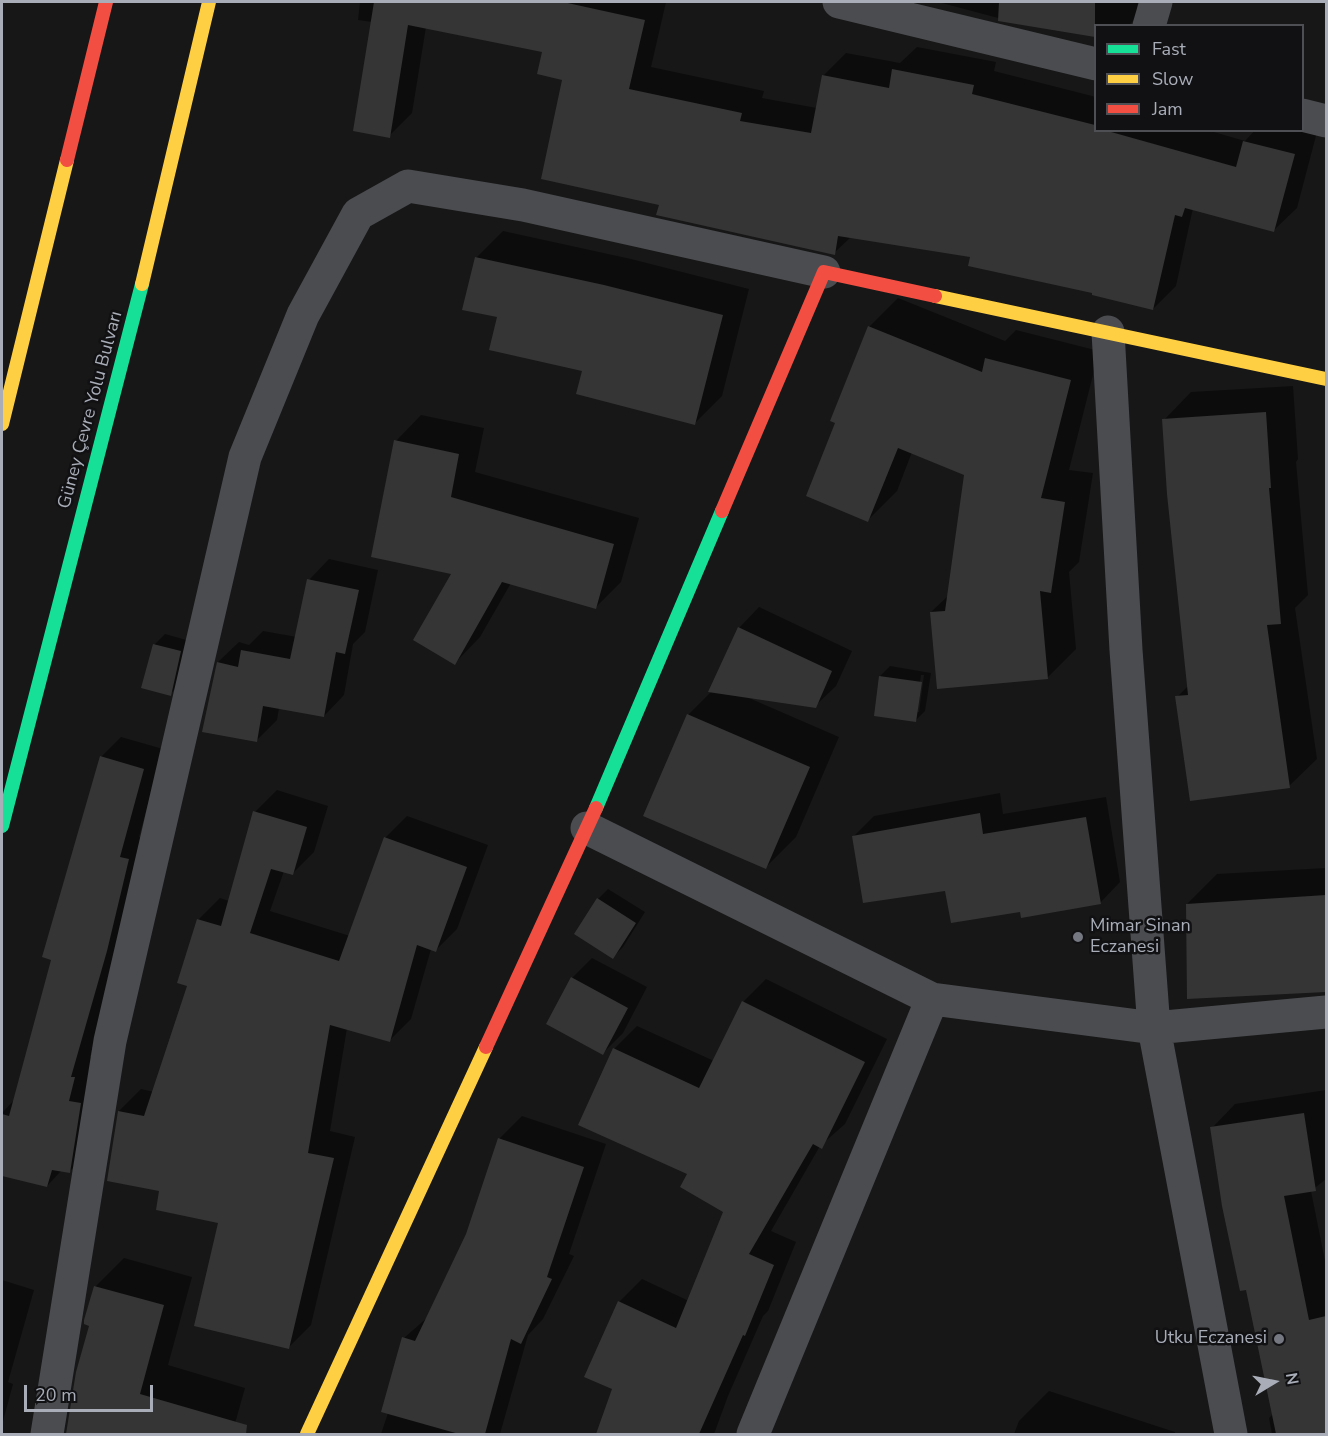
<!DOCTYPE html>
<meta charset="utf-8">
<style>
body{margin:0}
#map{position:relative;width:1328px;height:1436px;overflow:hidden;background:#171717;font-family:"Nunito Sans",sans-serif}
canvas{display:block}
.frame{position:absolute;inset:0;border:3px solid #a8adb8;pointer-events:none}
.legend{position:absolute;left:1094px;top:24px;width:210px;height:108px;box-sizing:border-box;background:#111113;border:2px solid #4d4f55;margin:0;padding:8px 10px;list-style:none;font-size:18px;color:#a8adb8}
.legend li{display:flex;align-items:center;gap:12px;height:30px}
.legend b{width:30px;border:2px solid #4d4f55}
.north{position:absolute;left:1244px;top:1352px;width:60px;height:60px;-webkit-text-stroke:4px #111113;paint-order:stroke;rotate:80deg;font-size:16px;font-weight:700;line-height:24px;text-align:center;color:#a8adb8}
.north::after{content:'';display:block;margin:auto;width:21px;height:27px;background:#a8adb8;clip-path:polygon(50% 0,100% 100%,50% 72%,0 100%)}
.scale{position:absolute;left:24px;top:1385px;width:129px;height:27px;box-sizing:border-box;border:3px solid #a8adb8;border-top:0;padding-left:8px;font-size:18px;line-height:21px;white-space:nowrap;color:#a8adb8;-webkit-text-stroke:4px #111113;paint-order:stroke}
</style>
<div id="map">
<canvas width="1328" height="1436"></canvas>
<div class="frame"></div>
<ul class="legend">
<li><b style="height:8px;background:#16e098"></b>Fast</li>
<li><b style="height:8px;background:#ffcf43"></b>Slow</li>
<li><b style="height:8px;background:#f24e42"></b>Jam</li>
</ul>
<div class="north">N</div>
<div class="scale">20 m</div>
</div>
<script>
const c = document.querySelector('canvas').getContext('2d');
c.lineJoin = 'round';
function fillPath(path, color) { c.fillStyle = color; c.fill(path, 'evenodd'); }
const poly = rows => new Path2D(rows.map(r => 'M' + r).join(''));
function trace(path, color, width, dash) { c.strokeStyle = color; c.lineWidth = width; c.lineCap = dash ? 'butt' : 'round'; c.setLineDash(dash || []); c.stroke(path); }
function write(font, color, halo, rows, align = 'center') {
  c.font = font + ' "Nunito Sans",sans-serif'; c.lineWidth = 5; c.setLineDash([]); c.textBaseline = 'middle'; c.strokeStyle = halo; c.fillStyle = color; for (const [text, x, y, turn = 0] of rows) {
    c.save(); c.translate(x, y); c.rotate((+turn || 0) * Math.PI / 180); c.textAlign = isNaN(turn) ? turn : align; if (halo) c.strokeText(text, 0, 0); c.fillText(text, 0, 0); c.restore();
  }
}
fillPath(poly([
 [360,2,666,2,651,67,764,91,762,98,817,108,823,76,846,53,900,63,917,47,996,62,994,71,1096,97,1096,130,1207,130,1245,141,1255,130,1317,132,1297,208,1274,230,1193,208,1176,286,1153,309,971,255,851,237,834,253,660,204,544,51,426,27,412,113,389,136,372,22,358,20],
 [938,2,1138,2,1136,18,1128,26,1096,26,1096,35,1017,23],
 [503,231,631,259,749,289,722,396,695,423,498,316,476,258],
 [898,298,1005,341,1016,330,1099,351,1069,470,1093,473,1079,562,1069,572,1076,649,1047,678,931,612,949,595,966,474,912,452,897,491,868,520,837,422,869,327],
 [1293,386,1298,459,1296,462,1308,595,1295,608,1317,759,1289,786,1177,697,1189,685,1164,420,1191,392],
 [421,415,484,428,475,472,639,518,621,582,596,607,511,583,480,637,455,663,454,573,396,441],
 [329,559,378,570,365,632,353,644,344,695,324,716,279,708,277,720,256,741,203,731,218,662,239,642,249,645,263,631,297,637,309,580],
 [759,607,852,651,836,686,815,706,749,698,839,737,796,837,766,867,645,815,689,714,712,691,739,628],
 [165,634,190,641,180,684,170,694,143,687,155,644],
 [890,666,931,673,925,711,915,721,880,676],
 [921,675,924,675,919,712,916,712],
 [121,737,163,749,139,837,147,839,126,930,90,1057,93,1058,89,1152,69,1172,62,1170,47,1186,2,1174,2,1113,15,1099,53,959,101,757],
 [277,790,328,806,314,852,292,874,284,871,270,911,350,936,385,838,407,816,488,845,457,929,435,951,431,949,411,1019,389,1041,347,1028,330,1131,355,1137,311,1325,289,1347,220,1222,161,1190,119,1111,141,1089,154,1092,189,985,198,920,220,898,229,901,255,812],
 [1000,793,1003,814,1106,797,1120,882,1100,903,1021,910,853,837,874,816],
 [1326,868,1326,991,1189,998,1187,904,1217,874],
 [608,889,645,912,623,947,613,957,598,899],
 [592,958,647,987,623,1033,603,1053,572,978],
 [766,979,887,1039,845,1124,820,1146,771,1231,796,1242,768,1311,763,1316,728,1396,714,1434,597,1434,614,1389,619,1302,642,1279,689,1301,725,1212,689,1174,614,1049,637,1026,714,1061,744,1001],
 [1326,1090,1326,1179,1311,1191,1326,1266,1326,1434,1272,1434,1269,1418,1274,1413,1212,1128,1235,1104],
 [522,1116,606,1144,569,1254,574,1256,543,1319,528,1335,500,1434,381,1434,388,1413,404,1338,429,1316,468,1235,500,1138],
 [124,1258,192,1277,168,1365,245,1388,232,1434,67,1434,77,1372,91,1325,95,1287],
 [2,1280,34,1290,8,1382,13,1384,2,1425],
 [1049,1391,1175,1432,1175,1434,1014,1434,1019,1421]
]), '#0007');
fillPath(poly([
 [374,2,563,2,645,20,629,89,742,113,740,121,811,133,822,75,889,88,892,69,974,85,972,94,1095,125,1095,130,1104,130,1236,167,1243,141,1295,154,1274,232,1185,208,1182,217,1175,215,1153,310,1092,295,1092,293,968,266,970,257,838,236,835,255,656,215,659,205,541,179,562,80,537,74,542,52,408,25,390,138,353,131],
 [999,2,1095,2,1095,37,998,21],
 [475,257,604,285,723,315,695,425,576,394,582,371,489,350,497,317,462,310],
 [868,326,982,372,985,358,1071,380,1041,498,1065,502,1051,593,1040,591,1048,679,937,689,930,612,945,611,964,475,898,448,868,522,806,496,835,423,830,421],
 [1266,412,1271,488,1269,488,1281,624,1267,625,1290,788,1190,801,1175,696,1188,695,1167,494,1162,419],
 [394,440,459,454,451,497,614,544,596,609,502,582,455,665,413,640,451,574,371,557],
 [307,579,359,590,345,654,336,652,324,717,263,706,257,742,202,732,217,662,238,667,241,650,290,659],
 [738,627,832,671,816,708,708,692],
 [153,644,181,651,171,696,141,688],
 [879,676,922,682,916,722,874,716],
 [687,714,810,767,766,869,643,816],
 [100,756,144,769,120,857,129,859,107,951,71,1077,75,1077,69,1101,81,1103,70,1173,52,1170,47,1187,2,1176,2,1114,9,1116,51,960,42,957],
 [253,811,307,827,293,875,271,869,250,933,339,961,384,837,467,867,436,952,417,945,390,1042,330,1025,308,1153,334,1158,289,1349,194,1326,218,1223,156,1210,159,1191,107,1181,118,1111,144,1116,187,986,177,983,197,919,221,926],
 [980,813,983,834,1086,817,1101,904,1021,918,1020,912,951,923,945,891,863,903,852,836],
 [1326,895,1326,992,1187,999,1186,904],
 [597,898,636,923,613,959,574,934],
 [571,977,628,1008,603,1055,546,1024],
 [742,1001,865,1062,822,1149,813,1144,749,1254,774,1265,745,1336,743,1335,699,1434,596,1434,612,1389,584,1377,618,1301,676,1328,723,1212,680,1187,687,1174,578,1125,613,1048,699,1088],
 [1304,1113,1316,1191,1284,1196,1309,1320,1326,1316,1326,1434,1276,1434,1246,1290,1240,1291,1222,1206,1210,1127],
 [498,1138,584,1167,547,1277,552,1279,521,1344,511,1339,485,1434,459,1434,381,1412,402,1337,415,1341,466,1234],
 [94,1286,164,1305,140,1394,247,1425,246,1434,66,1434,76,1372,89,1326,84,1324,84,1320]
]), '#353536');
trace(poly([
 [839,2,1096,64],
 [1149,26,1156,2],
 [1302,115,1326,121],
 [1108,332,1126,650,1154,1028,1231,1434],
 [587,828,932,999,1154,1028,1326,1012],
 [47,1434,110,1041,245,457,303,315,358,214,408,186,523,205,824,272],
 [753,1434,932,999]
]), '#4b4c50', 33);
trace(poly([
 [596,808,722,511],
 [2,826,142,284]
]), '#16e098', 14);
trace(poly([
 [142,284,209,2],
 [935,296,1326,379],
 [2,424,67,160],
 [307,1434,486,1047]
]), '#ffcf43', 14);
trace(poly([
 [67,160,106,2],
 [722,511,824,272,935,296],
 [486,1047,596,808]
]), '#f24e42', 14);
for (const [x, y, r, color] of [
 [1078,937,6,"#757880"],
 [1279,1339,6,"#757880"]
]) { const dot = new Path2D(); dot.arc(x, y, r, 0, 2 * Math.PI); c.fillStyle = color; c.fill(dot); trace(dot, '#111113', 2); }
write('18px', '#a8adb8', '#111113', [
 ["Güney Çevre Yolu Bulvarı",91,410,-75]
]);
write('18px', '#a8adb8', '#111113', [
 ["Mimar Sinan",1090,927],
 ["Eczanesi",1090,948],
 ["Utku Eczanesi",1267,1339,"right"]
], 'left');
</script>
